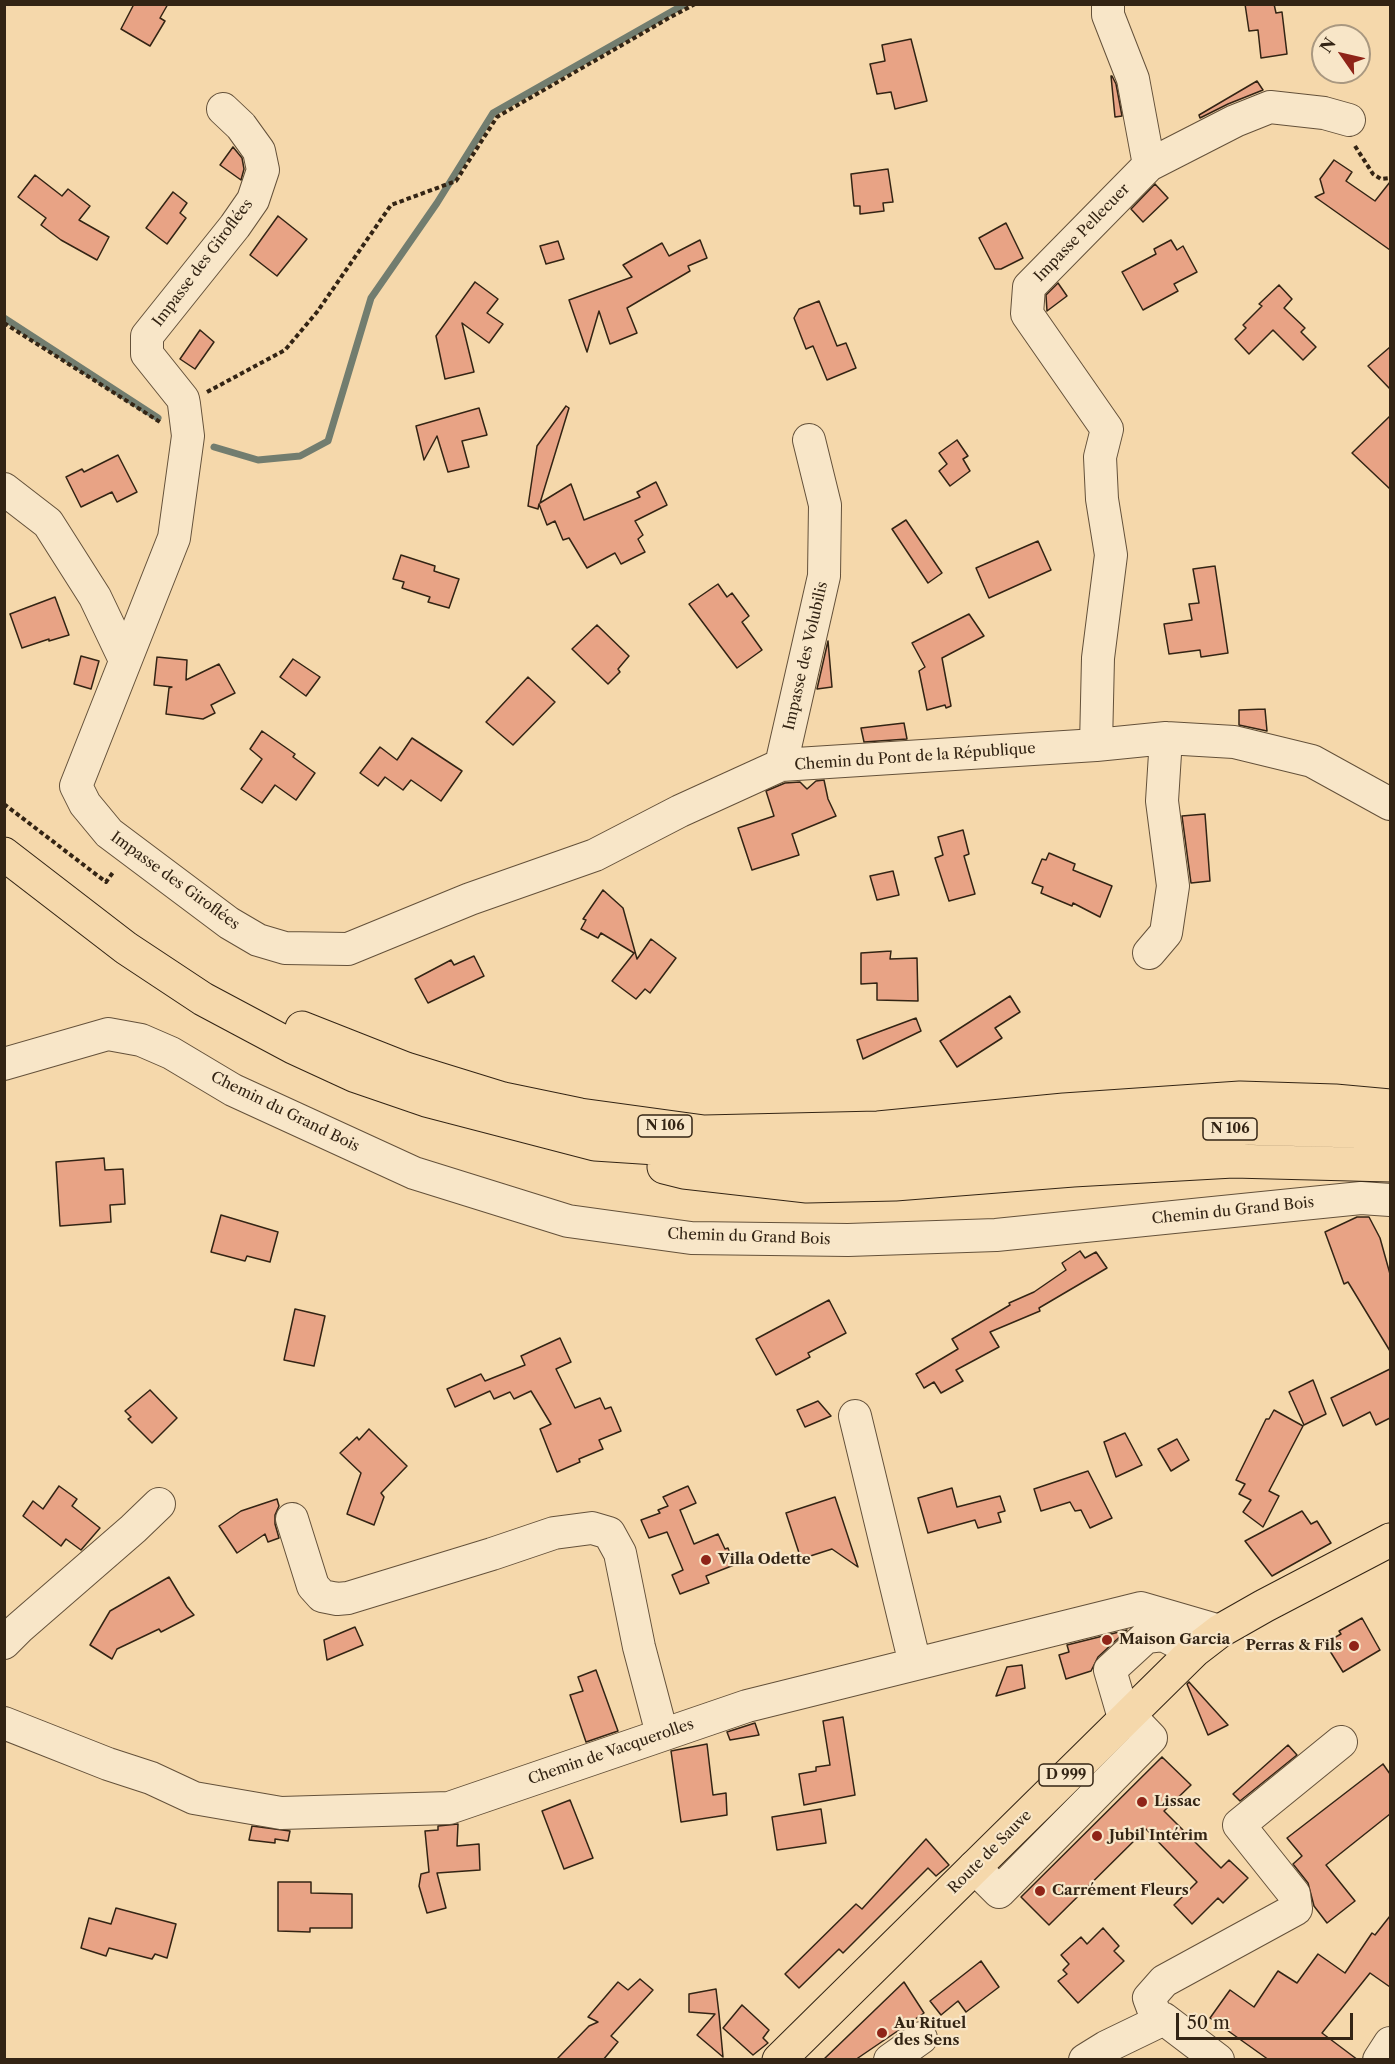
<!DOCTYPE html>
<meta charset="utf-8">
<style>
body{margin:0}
#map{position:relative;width:1395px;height:2064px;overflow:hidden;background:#f5d8ab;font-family:"Libre Caslon Text",serif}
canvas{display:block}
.frame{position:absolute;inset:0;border:6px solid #332414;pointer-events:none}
.north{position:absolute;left:1311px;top:24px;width:60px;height:60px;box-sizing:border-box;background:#f8e6c8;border:2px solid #a99880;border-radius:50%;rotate:304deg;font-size:16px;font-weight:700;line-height:24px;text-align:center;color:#332414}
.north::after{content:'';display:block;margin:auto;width:21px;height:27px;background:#8f2418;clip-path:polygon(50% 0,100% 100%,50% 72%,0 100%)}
.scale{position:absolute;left:1176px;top:2013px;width:177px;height:27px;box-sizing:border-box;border:3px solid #332414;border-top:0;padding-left:8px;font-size:18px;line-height:21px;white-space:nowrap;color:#332414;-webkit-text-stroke:4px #f8e6c8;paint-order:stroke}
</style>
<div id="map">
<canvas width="1395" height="2064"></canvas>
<div class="frame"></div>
<div class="north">N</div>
<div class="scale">50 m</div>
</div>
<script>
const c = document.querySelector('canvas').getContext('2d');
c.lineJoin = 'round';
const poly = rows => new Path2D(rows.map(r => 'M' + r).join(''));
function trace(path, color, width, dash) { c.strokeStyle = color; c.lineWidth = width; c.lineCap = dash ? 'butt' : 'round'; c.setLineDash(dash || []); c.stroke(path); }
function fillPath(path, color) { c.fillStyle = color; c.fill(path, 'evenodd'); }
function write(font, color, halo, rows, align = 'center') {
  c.font = font + ' "Libre Caslon Text",serif'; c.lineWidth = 4.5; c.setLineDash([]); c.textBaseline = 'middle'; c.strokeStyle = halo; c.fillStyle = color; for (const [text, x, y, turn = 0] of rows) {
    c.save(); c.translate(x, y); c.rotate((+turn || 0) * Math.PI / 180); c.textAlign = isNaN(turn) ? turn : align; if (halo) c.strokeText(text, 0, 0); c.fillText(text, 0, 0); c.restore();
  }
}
trace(poly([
 [4,318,158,418],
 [214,447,258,460,300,456,328,441,371,298,437,203,493,113,685,4]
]), '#727d6f', 7);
const building = poly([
 [134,4,168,4,160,18,165,21,150,46,121,29,134,4],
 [1245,4,1274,4,1276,13,1282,12,1287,54,1261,58,1258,30,1249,31,1245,4],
 [911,39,927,101,895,109,891,92,877,94,870,64,885,61,882,45,911,39],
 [1111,76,1112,76,1116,84,1122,116,1115,117,1111,76],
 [1257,81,1263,90,1228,104,1200,118,1199,115,1257,81],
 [233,147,242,158,244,169,241,180,220,165,233,147],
 [1334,160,1352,172,1346,181,1375,201,1390,182,1390,250,1315,197,1324,193,1320,179,1334,160],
 [888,169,893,202,883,203,884,211,860,214,860,206,854,206,851,174,888,169],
 [35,175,62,196,68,189,90,206,79,220,109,237,97,260,61,240,41,225,46,218,18,197,35,175],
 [1155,184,1168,198,1143,222,1131,209,1155,184],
 [173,192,187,203,180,213,186,218,167,244,146,228,173,192],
 [278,216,307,239,277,276,250,255,278,216],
 [1006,223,1023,258,1001,269,995,269,979,238,1006,223],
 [700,240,707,258,688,266,690,271,627,308,637,333,610,344,599,311,587,352,569,300,632,277,623,265,662,243,669,256,700,240],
 [1171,240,1177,250,1183,246,1197,272,1174,284,1178,291,1143,310,1122,272,1156,254,1154,249,1171,240],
 [558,241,564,259,546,264,540,246,558,241],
 [475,282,498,299,487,313,503,324,489,343,462,323,474,372,445,379,436,336,475,282],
 [1058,283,1067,296,1047,311,1046,295,1058,283],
 [1279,285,1292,299,1284,308,1305,328,1301,332,1316,347,1303,360,1273,330,1249,354,1235,339,1246,328,1243,325,1262,306,1259,304,1279,285],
 [819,301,837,346,846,343,856,368,827,380,813,346,806,349,794,318,799,309,819,301],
 [200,330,214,342,195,369,180,359,200,330],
 [1390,347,1390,389,1368,366,1390,347],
 [566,406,569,408,540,503,571,484,584,520,640,497,637,492,656,482,667,505,635,521,643,535,638,539,645,552,621,564,615,553,587,568,569,538,563,540,555,521,547,525,539,504,538,509,528,506,537,446,566,406],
 [479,408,487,435,462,441,469,467,448,472,437,436,424,460,416,426,479,408],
 [1390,416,1390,489,1352,453,1390,416],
 [957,440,968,456,963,459,970,471,950,486,939,471,947,464,939,453,957,440],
 [118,455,137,492,117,502,112,492,81,507,66,477,82,469,84,472,118,455],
 [906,520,942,573,928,583,892,529,906,520],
 [1038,541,1051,570,989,598,976,568,1038,541],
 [401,555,435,566,434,571,459,579,449,608,428,602,430,597,402,588,404,582,393,579,401,555],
 [1215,566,1228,653,1201,657,1200,650,1169,654,1164,624,1192,620,1189,604,1199,603,1193,569,1215,566],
 [718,584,727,597,732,593,749,616,742,622,762,650,737,668,689,604,718,584],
 [55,597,69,635,49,641,49,639,22,648,10,614,55,597],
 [969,614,984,636,942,658,951,706,946,708,945,705,927,710,919,671,925,667,912,643,969,614],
 [597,625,629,656,618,669,620,672,608,684,572,649,597,625],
 [828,641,832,687,817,689,828,641],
 [81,656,99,661,91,689,74,684,81,656],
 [157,657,187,660,186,680,219,664,235,693,211,705,215,713,203,719,166,714,169,688,172,687,154,685,157,657],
 [293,659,320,677,306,696,280,677,293,659],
 [528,677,555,702,513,745,486,722,528,677],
 [1265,709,1267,731,1239,725,1239,710,1265,709],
 [904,723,907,739,864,742,861,728,904,723],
 [262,731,295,754,293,757,315,773,296,800,275,785,262,803,241,789,262,759,250,749,262,731],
 [412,738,462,771,441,801,411,780,403,790,385,777,378,786,360,773,380,747,397,760,412,738],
 [824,780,828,799,836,816,792,834,799,855,752,870,738,828,774,816,766,791,785,783,800,782,807,789,816,781,824,780],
 [1205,814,1210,881,1191,883,1182,816,1205,814],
 [963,830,969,854,964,856,975,894,949,901,935,858,943,855,938,837,963,830],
 [1049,853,1075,864,1073,870,1112,886,1100,917,1073,903,1072,906,1041,893,1043,887,1032,883,1042,859,1046,860,1049,853],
 [893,871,899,895,877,900,870,876,893,871],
 [603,890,623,908,637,959,651,939,676,958,650,993,645,989,636,999,612,981,634,953,601,933,598,938,581,929,586,920,583,919,603,890],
 [891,951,890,959,917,958,918,1001,877,1000,877,983,861,984,861,953,891,951],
 [474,956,484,976,428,1003,415,979,451,960,454,965,474,956],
 [1010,996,1020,1012,995,1028,1002,1038,957,1067,940,1041,1010,996],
 [916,1018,921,1031,863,1059,857,1040,916,1018],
 [104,1158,105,1170,123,1169,125,1204,110,1205,111,1222,60,1226,56,1162,104,1158],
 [221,1215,278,1232,270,1262,247,1256,245,1261,211,1252,221,1215],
 [1357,1217,1369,1217,1380,1238,1390,1274,1390,1351,1348,1282,1344,1284,1325,1232,1357,1217],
 [1080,1251,1085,1258,1096,1252,1107,1268,1039,1308,1040,1311,990,1332,999,1347,956,1370,963,1381,941,1393,934,1382,924,1388,916,1374,958,1349,952,1339,1010,1305,1009,1303,1034,1292,1066,1270,1062,1263,1080,1251],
 [829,1300,846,1333,808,1353,810,1357,776,1375,756,1339,829,1300],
 [295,1309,325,1316,314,1366,284,1360,295,1309],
 [560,1338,571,1362,556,1369,575,1408,600,1398,605,1409,611,1407,621,1431,599,1440,603,1449,579,1459,580,1462,557,1472,540,1429,551,1424,531,1391,514,1399,510,1392,494,1399,490,1391,455,1407,447,1389,481,1374,485,1381,525,1365,521,1356,560,1338],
 [1390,1369,1390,1418,1376,1425,1370,1412,1343,1426,1331,1398,1390,1369],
 [1313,1380,1326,1414,1304,1425,1289,1392,1313,1380],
 [150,1390,177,1418,152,1443,128,1419,131,1417,125,1411,150,1390],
 [818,1401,831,1416,805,1427,797,1410,818,1401],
 [1274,1410,1303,1426,1269,1491,1279,1496,1263,1527,1243,1512,1251,1500,1239,1494,1245,1484,1236,1480,1266,1419,1269,1419,1274,1410],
 [369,1429,407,1466,381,1493,384,1497,374,1525,347,1514,361,1473,340,1453,357,1437,359,1440,369,1429],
 [1125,1433,1142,1465,1116,1477,1104,1442,1125,1433],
 [1177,1439,1189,1460,1171,1471,1158,1449,1177,1439],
 [1088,1471,1112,1518,1090,1528,1081,1510,1075,1511,1070,1502,1041,1511,1034,1489,1088,1471],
 [59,1486,77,1499,72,1506,100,1528,81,1550,66,1539,61,1546,23,1516,33,1501,43,1509,59,1486],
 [688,1486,696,1503,680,1510,694,1544,718,1534,725,1549,728,1548,734,1565,706,1576,709,1583,680,1594,672,1575,683,1570,667,1532,649,1538,641,1520,660,1513,658,1510,668,1506,663,1497,688,1486],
 [952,1488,957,1507,1000,1496,1005,1511,998,1513,1001,1522,978,1528,975,1520,928,1533,918,1498,952,1488],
 [835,1497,858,1567,832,1549,801,1559,786,1513,835,1497],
 [277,1499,279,1506,275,1515,275,1524,279,1538,268,1542,265,1534,237,1553,219,1526,241,1511,277,1499],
 [1302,1511,1311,1524,1317,1521,1331,1543,1272,1576,1245,1541,1302,1511],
 [169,1577,187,1607,194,1615,161,1632,159,1629,117,1649,112,1659,90,1645,110,1611,169,1577],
 [1362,1618,1380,1650,1343,1672,1325,1643,1341,1634,1339,1631,1362,1618],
 [355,1627,363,1645,327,1660,324,1640,355,1627],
 [1127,1630,1098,1657,1091,1671,1066,1679,1059,1655,1069,1652,1067,1645,1127,1630],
 [1022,1665,1025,1688,996,1696,1007,1667,1022,1665],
 [596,1670,618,1731,586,1742,570,1695,583,1691,578,1677,596,1670],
 [1189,1682,1228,1725,1208,1735,1187,1684,1189,1682],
 [843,1717,855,1795,804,1805,799,1774,816,1771,816,1767,830,1765,823,1721,843,1717],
 [755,1723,759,1735,730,1740,727,1732,755,1723],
 [707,1744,713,1795,726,1793,727,1815,681,1822,671,1751,707,1744],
 [1288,1745,1297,1755,1240,1801,1233,1794,1288,1745],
 [1162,1757,1191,1785,1164,1811,1221,1868,1229,1860,1248,1878,1223,1903,1218,1898,1192,1924,1174,1905,1197,1882,1146,1829,1049,1925,1021,1897,1162,1757],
 [1383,1764,1390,1774,1390,1814,1326,1865,1355,1901,1327,1923,1314,1906,1308,1883,1293,1864,1302,1856,1287,1838,1383,1764],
 [570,1800,593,1858,564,1869,542,1811,570,1800],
 [821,1809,826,1843,777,1850,772,1817,821,1809],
 [458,1824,457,1846,479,1844,480,1870,437,1873,446,1908,427,1913,419,1886,421,1874,429,1872,425,1831,438,1830,438,1826,458,1824],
 [252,1826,290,1831,288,1841,275,1839,275,1843,249,1840,252,1826],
 [926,1839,949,1865,936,1876,928,1868,843,1953,839,1949,799,1988,785,1974,856,1904,862,1909,926,1839],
 [278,1882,311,1882,311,1893,352,1894,352,1928,310,1928,310,1932,278,1931,278,1882],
 [116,1908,176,1924,167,1958,155,1954,152,1959,109,1948,106,1956,81,1948,89,1918,111,1924,116,1908],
 [1390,1916,1390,1987,1370,1973,1322,2033,1358,2060,1269,2060,1210,2018,1230,1990,1254,2007,1278,1971,1297,1983,1318,1954,1345,1973,1372,1933,1375,1935,1390,1916],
 [1103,1928,1119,1946,1114,1951,1124,1961,1078,2003,1058,1981,1067,1974,1063,1970,1069,1964,1061,1955,1081,1937,1087,1944,1103,1928],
 [981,1961,999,1987,966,2012,958,2001,941,2015,930,2001,981,1961],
 [640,1979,653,1990,611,2036,618,2042,603,2060,556,2060,589,2026,598,2022,588,2017,618,1982,628,1990,640,1979],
 [904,1982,924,2013,855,2060,823,2060,904,1982],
 [716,1989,719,2014,723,2057,697,2035,715,2014,689,2012,689,1994,716,1989],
 [742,2005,769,2030,763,2038,768,2043,753,2055,723,2028,742,2005]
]);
fillPath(building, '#e8a385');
trace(building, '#332414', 1.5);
const minor = poly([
 [1108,4,1108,15,1133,79,1149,165],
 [223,109,241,126,259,151,263,170,253,200,235,226,147,336,147,354,183,399,184,404,188,436,174,538,76,786,85,804,109,833,229,923,258,940,285,948,348,949,470,899,595,855,680,811,781,765,1096,745,1166,738,1234,742,1312,761,1390,804],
 [4,489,48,523,95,597,125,660],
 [1096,745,1098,658,1111,555,1102,499,1100,457,1107,429,1027,314,1029,287,1149,165,1235,121,1270,107,1324,113,1349,120],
 [781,765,824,576,825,505,809,440],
 [1149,953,1166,933,1173,886,1162,801,1166,738],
 [4,1064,108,1034,141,1040,171,1053,233,1090,414,1173,568,1221,691,1238,848,1240,996,1235,1361,1198,1390,1200],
 [855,1416,915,1664],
 [292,1519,313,1586,322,1596,337,1599,348,1598,492,1554,554,1533,592,1528,609,1533,620,1553,639,1647,662,1734],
 [4,1643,19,1628,133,1529,159,1504],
 [1124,1718,1110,1670,1146,1637,1163,1635,1194,1651],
 [4,1723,108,1764,151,1778,194,1798,281,1813,449,1808,747,1706,1141,1608,1220,1631],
 [974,1867,999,1892,1151,1738,1128,1714],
 [1158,2022,1149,1998,1164,1981,1296,1909,1294,1894,1239,1825,1341,1742],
 [890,2060,921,2038],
 [1085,2060,1106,2047,1164,2019,1218,2060],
 [1379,2060,1390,2043]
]);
const major = poly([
 [4,854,126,948,203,999,293,1047,356,1076,426,1100,595,1144,702,1151,806,1154,898,1151,1239,1128,1354,1131,1390,1136],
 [302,1028,406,1069,503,1099,580,1115,704,1132,878,1128,1064,1110,1240,1098,1335,1101,1390,1106],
 [664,1167,684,1172,807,1186,895,1184,1073,1170,1233,1161,1390,1165],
 [779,2060,1194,1651,1220,1631,1264,1606,1390,1540]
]);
trace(minor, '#64513a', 34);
trace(major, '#332414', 35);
trace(poly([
 [1355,146,1373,174,1381,179,1390,178],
 [4,323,160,422],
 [207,392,285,350,317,312,391,205,456,181,497,117,667,19,695,4],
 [4,804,106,882,114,871]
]), '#332414', 4, [4.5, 3]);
trace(minor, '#f8e6c8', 32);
trace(major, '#f5d8ab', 33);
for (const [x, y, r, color] of [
 [706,1560,6,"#8f2418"],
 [1107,1640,6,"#8f2418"],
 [1354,1646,6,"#8f2418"],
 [1142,1802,6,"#8f2418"],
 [1097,1836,6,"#8f2418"],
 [1040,1891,6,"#8f2418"],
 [882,2033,6,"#8f2418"]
]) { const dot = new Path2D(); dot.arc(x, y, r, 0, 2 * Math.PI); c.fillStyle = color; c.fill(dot); trace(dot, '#f8e6c8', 2); }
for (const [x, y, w] of [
 [665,1126,54],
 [1230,1129,54],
 [1066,1775,54]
]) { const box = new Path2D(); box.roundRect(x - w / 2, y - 11, w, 22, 4.5); c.fillStyle = '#f8e6c8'; c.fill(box); trace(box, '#332414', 1.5); }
write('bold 14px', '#332414', null, [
 ["N 106",665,1126],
 ["N 106",1230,1129],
 ["D 999",1066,1775]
]);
write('15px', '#332414', '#f8e6c8', [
 ["Impasse Pellecuer",1082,233,-46],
 ["Impasse des Giroflées",203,263,-53],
 ["Impasse des Volubilis",806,656,-77],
 ["Chemin du Pont de la République",915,757,-4],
 ["Impasse des Giroflées",175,881,36],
 ["Chemin du Grand Bois",285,1112,26],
 ["Chemin du Grand Bois",1233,1211,-6],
 ["Chemin du Grand Bois",749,1237,2],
 ["Chemin de Vacquerolles",611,1752,-19],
 ["Route de Sauve",990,1852,-45]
]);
write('bold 15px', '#332414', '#f8e6c8', [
 ["Villa Odette",718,1560],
 ["Maison Garcia",1119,1640],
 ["Perras & Fils",1342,1646,"right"],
 ["Lissac",1154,1802],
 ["Jubil Intérim",1109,1836],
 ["Carrément Fleurs",1052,1891],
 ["Au Rituel",894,2024],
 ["des Sens",894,2041]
], 'left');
</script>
